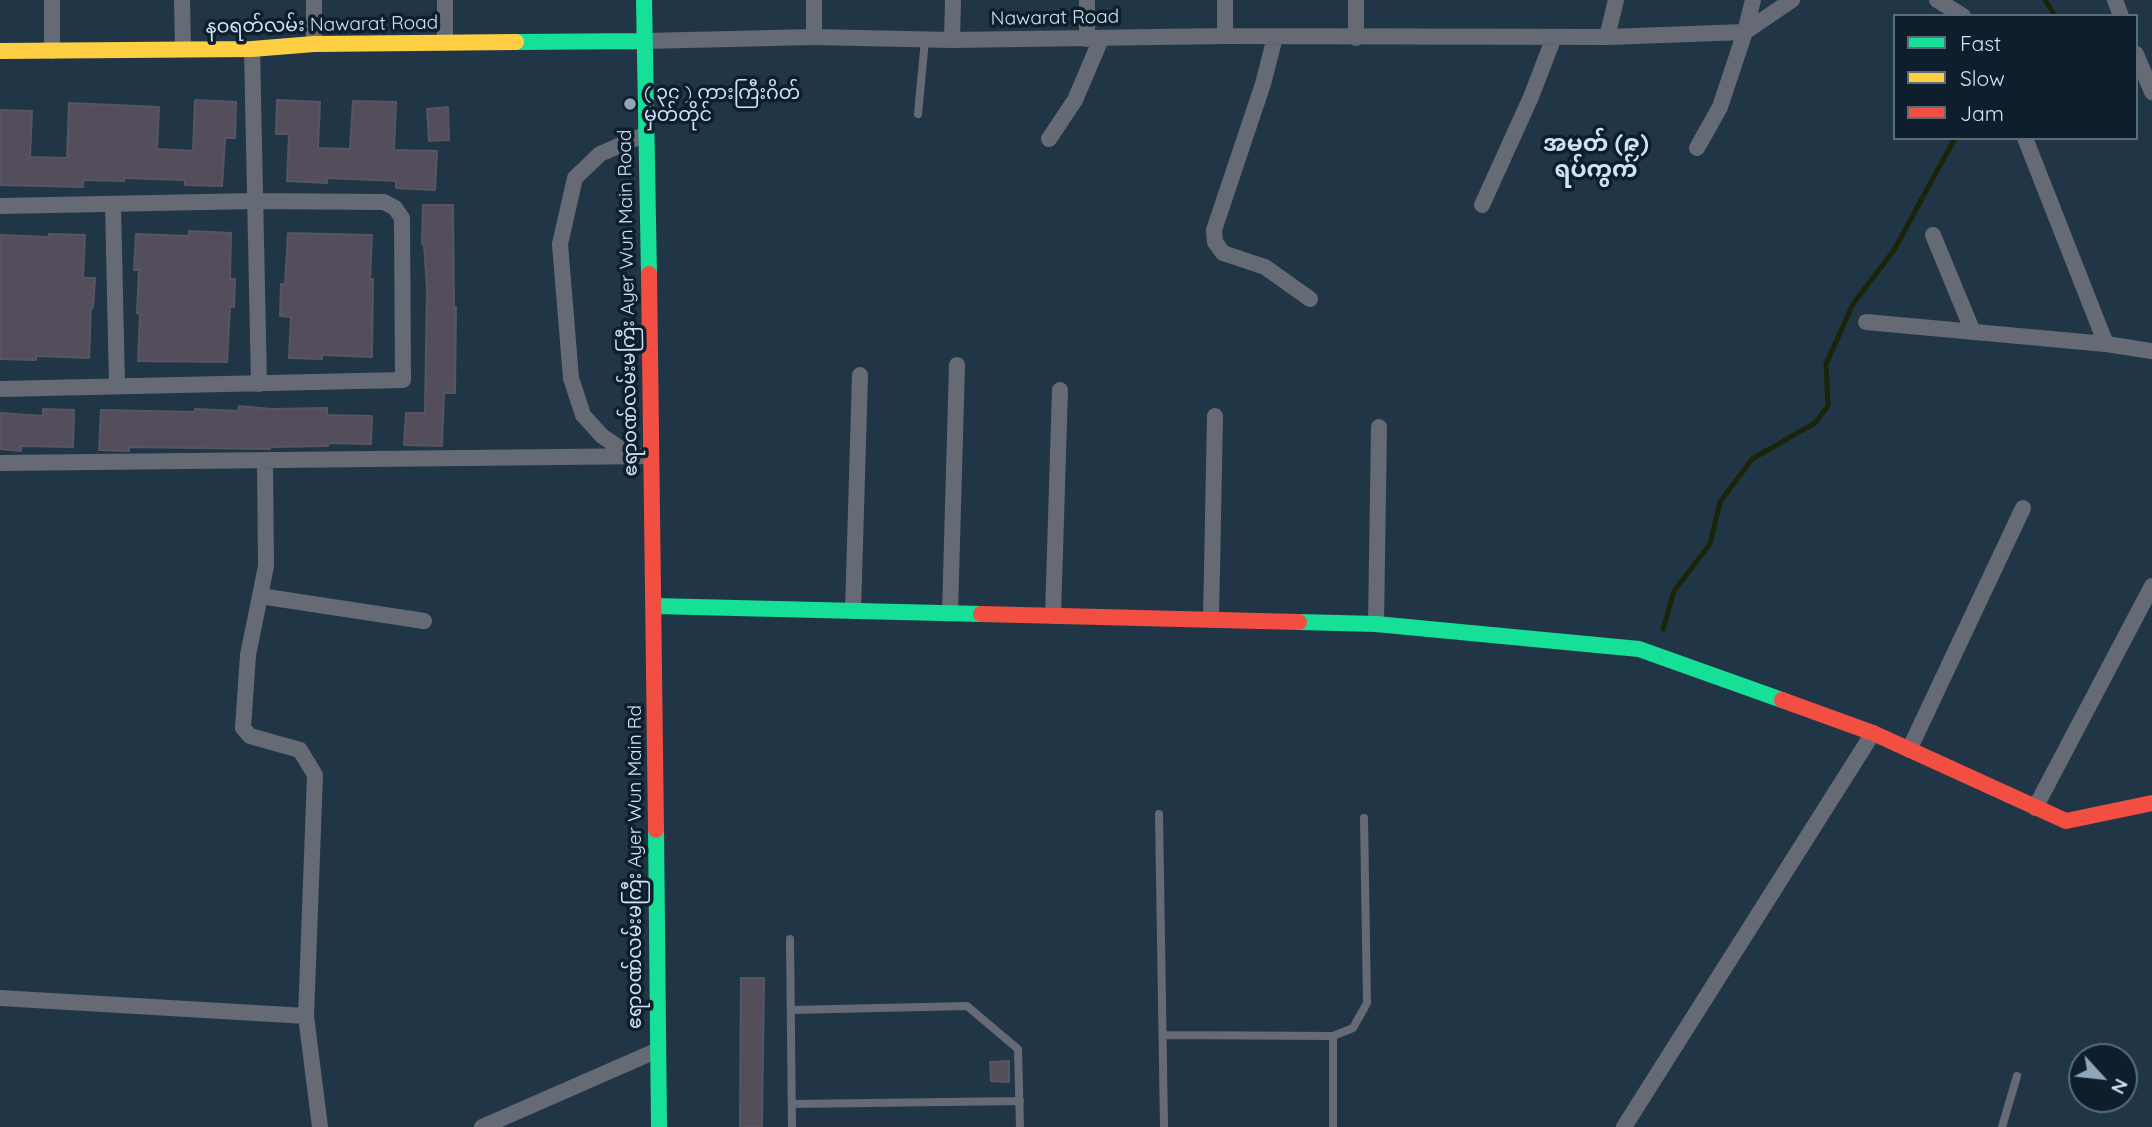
<!DOCTYPE html>
<meta charset="utf-8">
<style>
body{margin:0}
#map{position:relative;width:2152px;height:1127px;overflow:hidden;background:#203647;font-family:Quicksand,sans-serif}
canvas{display:block}
.legend{position:absolute;left:1893px;top:14px;width:245px;height:126px;box-sizing:border-box;background:#0e1e2c;border:2px solid #5b6d7d;margin:0;padding:9px 12px;list-style:none;font-size:21px;color:#cee3f6}
.legend li{display:flex;align-items:center;gap:14px;height:35px}
.legend b{width:35px;border:2px solid #5b6d7d}
.north{position:absolute;left:2068px;top:1043px;width:70px;height:70px;box-sizing:border-box;background:#0e1e2c;border:2px solid #5b6d7d;border-radius:50%;rotate:117deg;font-size:19px;font-weight:700;line-height:28px;text-align:center;color:#cee3f6}
.north::after{content:'';display:block;margin:auto;width:24px;height:32px;background:#91a6b9;clip-path:polygon(50% 0,100% 100%,50% 72%,0 100%)}
</style>
<div id="map">
<canvas width="2152" height="1127"></canvas>
<ul class="legend">
<li><b style="height:9px;background:#16e098"></b>Fast</li>
<li><b style="height:9px;background:#ffcf43"></b>Slow</li>
<li><b style="height:9px;background:#f24e42"></b>Jam</li>
</ul>
<div class="north">N</div>
</div>
<script>
const c = document.querySelector('canvas').getContext('2d');
c.lineJoin = 'round';
const poly = rows => new Path2D(rows.map(r => 'M' + r).join(''));
function trace(path, color, width, dash) { c.strokeStyle = color; c.lineWidth = width; c.lineCap = dash ? 'butt' : 'round'; c.setLineDash(dash || []); c.stroke(path); }
function fillPath(path, color) { c.fillStyle = color; c.fill(path, 'evenodd'); }
function write(font, color, halo, rows, align = 'center') {
  c.font = font + ' Quicksand,"Noto Sans Myanmar",sans-serif'; c.lineWidth = 7; c.setLineDash([]); c.textBaseline = 'middle'; c.strokeStyle = halo; c.fillStyle = color; for (const [text, x, y, turn = 0] of rows) {
    c.save(); c.translate(x, y); c.rotate((+turn || 0) * Math.PI / 180); c.textAlign = isNaN(turn) ? turn : align; if (halo) c.strokeText(text, 0, 0); c.fillText(text, 0, 0); c.restore();
  }
}
trace(poly([
 [2045,0,2055,16],
 [1663,629,1674,591,1710,544,1720,502,1752,459,1815,423,1828,406,1826,364,1853,304,1894,250,1955,138]
]), '#192408', 5);
const building = poly([
 [195,100,236,102,235,138,225,138,222,186,185,185,185,180,124,178,124,181,83,180,83,187,0,185,0,110,32,111,30,157,67,158,69,103,159,107,157,149,193,151,195,100],
 [277,100,320,102,318,148,350,149,353,101,396,102,394,150,437,151,435,190,396,188,396,181,327,178,327,183,287,181,289,134,276,134,277,100],
 [448,107,449,140,429,141,427,109,448,107],
 [423,205,453,205,454,307,456,307,455,393,444,393,442,446,404,445,406,413,425,413,427,288,424,244,422,244,423,205],
 [189,231,231,233,230,279,235,279,234,307,230,307,227,362,138,361,140,314,137,313,139,270,134,270,136,234,189,236,189,231],
 [288,233,372,235,370,279,373,279,372,357,322,355,322,359,289,358,291,317,280,316,281,284,285,284,288,233],
 [49,234,85,235,83,278,95,278,93,308,91,308,89,358,36,356,36,360,0,359,0,235,49,237,49,234],
 [239,406,272,409,327,408,327,415,372,416,371,444,328,443,328,446,270,447,270,449,129,447,129,451,99,450,101,410,195,412,195,409,238,411,239,406],
 [43,409,74,410,73,447,21,446,21,451,0,449,0,413,43,416,43,409],
 [741,978,764,978,762,1127,740,1127,741,978],
 [1009,1061,1009,1082,991,1081,990,1062,1009,1061]
]);
fillPath(building, '#544d5b');
trace(building, '#565660', 2);
trace(poly([
 [918,114,925,40],
 [1159,814,1164,1127],
 [790,939,792,1127],
 [791,1010,967,1006,1018,1049,1020,1127],
 [1163,1035,1333,1036,1353,1028,1367,1003,1364,818],
 [792,1104,1020,1101],
 [1333,1127,1333,1036],
 [2002,1127,2017,1076]
]), '#666a74', 8);
trace(poly([
 [52,0,52,51],
 [182,0,183,49],
 [814,0,814,37],
 [1087,0,1087,39],
 [1225,0,1225,36],
 [1937,0,1963,16],
 [2115,0,2121,16],
 [1275,37,1263,84,1214,230,1215,242,1223,253,1265,267,1310,299],
 [1607,37,1616,0],
 [1356,38,1356,0],
 [952,40,953,0],
 [645,41,814,37,952,40,1225,36,1607,37,1745,32,1792,0],
 [445,43,445,0],
 [314,44,314,0],
 [252,49,259,384],
 [2136,54,2152,92],
 [2025,138,2106,344],
 [1049,139,1075,100,1101,39],
 [1697,148,1720,107,1745,32,1753,0],
 [113,204,117,386],
 [1482,205,1531,97,1554,37],
 [0,206,255,201,384,202,395,208,402,218,403,380,0,389],
 [1933,235,1973,332],
 [1866,322,2106,344,2152,351],
 [633,457,602,436,583,415,571,378,560,244,575,178,600,154,646,134],
 [265,460,266,566,260,596,424,621],
 [0,463,651,456],
 [260,596,248,655,243,728,250,736,300,750,315,775,306,1016,320,1127],
 [853,611,860,375],
 [950,613,957,365],
 [1053,616,1060,390],
 [1211,620,1215,416],
 [1376,624,1379,427],
 [1909,750,2023,508],
 [2035,808,2152,586],
 [0,998,306,1016],
 [482,1127,658,1050],
 [1624,1127,1873,733]
]), '#666a74', 16);
trace(poly([
 [644,0,649,274],
 [516,42,645,41],
 [654,606,981,614],
 [1299,622,1376,624,1639,649,1782,700],
 [656,830,659,1127]
]), '#16e098', 16);
trace(poly([
 [0,51,252,49,314,44,516,42]
]), '#ffcf43', 16);
trace(poly([
 [649,274,656,830],
 [981,614,1299,622],
 [1782,700,1873,733,2066,821,2152,803]
]), '#f24e42', 16);
for (const [x, y, r, color] of [
 [630,104,7,"#91a6b9"]
]) { const dot = new Path2D(); dot.arc(x, y, r, 0, 2 * Math.PI); c.fillStyle = color; c.fill(dot); trace(dot, '#0e1e2c', 2.5); }
write('19px', '#cee3f6', '#0e1e2c', [
 ["Nawarat Road",1055,18,-1],
 ["နဝရတ်လမ်း Nawarat Road",322,25,-1],
 ["ဧရာဝဏ်လမ်းမကြီး Ayer Wun Main Road",628,303,-91],
 ["ဧရာဝဏ်လမ်းမကြီး Ayer Wun Main Rd",635,867,-90]
]);
write('19px', '#cee3f6', '#0e1e2c', [
 ["( ၃၄ ) ကားကြီးဂိတ်",644,93],
 ["မှတ်တိုင်",644,115]
], 'left');
write('bold 23px', '#cee3f6', '#0e1e2c', [
 ["အမှတ် (၉)",1596,144],
 ["ရပ်ကွက်",1596,170]
]);
</script>
